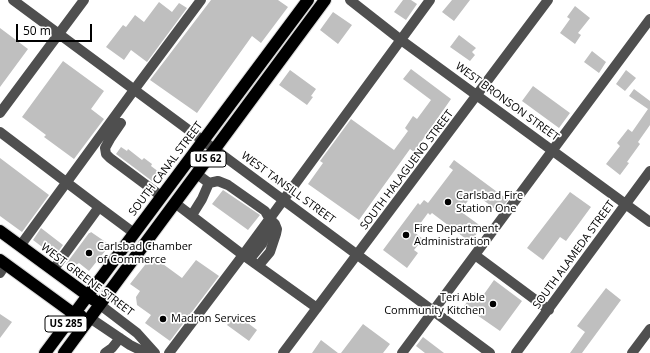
<!DOCTYPE html>
<style>
body{margin:0}
#map{position:relative;width:650px;height:353px;overflow:hidden;background:#fff;font-family:"Open Sans",sans-serif}
canvas{display:block}
.scale{position:absolute;left:16px;top:24px;width:76px;height:18px;box-sizing:border-box;border:2px solid #000;border-top:0;padding-left:5px;font-size:12px;line-height:14px;white-space:nowrap;color:#000;-webkit-text-stroke:3px #fff;paint-order:stroke}
</style>
<div id="map">
<canvas width="650" height="353"></canvas>
<div class="scale">50 m</div>
</div>
<script>
const c = document.querySelector('canvas').getContext('2d');
c.lineJoin = 'round';
function fillPath(path, color) { c.fillStyle = color; c.fill(path, 'evenodd'); }
const poly = rows => new Path2D(rows.map(r => 'M' + r).join(''));
function trace(path, color, width, dash) { c.strokeStyle = color; c.lineWidth = width; c.lineCap = dash ? 'butt' : 'round'; c.setLineDash(dash || []); c.stroke(path); }
function write(font, color, halo, rows, align = 'center') {
  c.font = font + ' "Open Sans",sans-serif'; c.lineWidth = 3.5; c.setLineDash([]); c.textBaseline = 'middle'; c.strokeStyle = halo; c.fillStyle = color; for (const [text, x, y, turn = 0] of rows) {
    c.save(); c.translate(x, y); c.rotate((+turn || 0) * Math.PI / 180); c.textAlign = isNaN(turn) ? turn : align; if (halo) c.strokeText(text, 0, 0); c.fillText(text, 0, 0); c.restore();
  }
}
fillPath(poly([
 [211,0,278,0,288,7,261,43,252,36,197,113,150,80],
 [403,0,411,0,417,4,406,20,394,12],
 [452,0,470,0,454,21,442,12],
 [159,2,172,12,179,3,187,8,147,62,131,50,124,60,106,47,123,25,126,27,135,15,144,22],
 [575,6,590,18,578,33,581,35,575,44,560,33,570,19,567,17],
 [333,12,352,25,338,44,320,30],
 [0,28,28,49,0,87],
 [459,35,476,48,472,52,475,55,470,61,450,47],
 [592,51,606,62,599,73,584,62],
 [63,61,104,91,91,109,104,119,74,159,44,137,46,135,22,117],
 [411,69,451,99,414,152,410,149,359,220,308,184,323,163,320,161,351,119,394,150,408,131,405,128,413,116,417,119,431,100,403,79],
 [290,70,316,89,311,96,313,97,307,105,279,85],
 [626,70,636,78,625,91,616,84],
 [533,86,570,113,559,128,522,101],
 [634,89,650,101,650,125,638,142,640,144,627,162,629,163,620,175,606,164,620,146,617,143,628,129,632,132,648,109,629,96],
 [121,147,127,151,128,149,142,160,144,158,152,164,151,166,159,172,152,181,116,154],
 [0,158,49,195,22,232,0,216],
 [454,160,508,200,499,212,474,193,460,211,482,227,470,242,432,213,430,215,428,213,414,232,423,239,414,250,418,253,407,268,383,250,418,203,420,205,424,200,428,203,453,170,449,167],
 [223,190,260,215,248,230,212,204],
 [570,192,591,207,566,241,560,237,543,260,527,248],
 [41,228,63,245,55,256,54,256,33,240],
 [91,232,110,245,89,271,79,263,71,268,66,264,89,233,90,233],
 [152,256,182,278,196,260,219,276,170,341,145,323,151,315,137,305,136,297,140,291,130,284],
 [494,280,522,301,500,331,464,306,475,292,482,297],
 [606,288,621,300,582,353,570,353,585,332,577,326],
 [0,314,12,322,0,338],
 [236,314,257,330,249,341,227,325],
 [363,324,390,344,383,353,341,353],
 [423,337,444,353,425,353,416,346],
 [321,340,338,353,312,353]
]), '#bfbfbf');
const highway = poly([
 [0,231,94,300],
 [0,260,74,314,81,316],
 [45,353,308,0],
 [64,353,325,0]
]);
trace(highway, '#dbdbdb', 14);
trace(poly([
 [13,0,490,353],
 [350,0,401,40,650,222],
 [0,113,84,0],
 [121,123,110,139,105,148,106,154,110,158,161,196],
 [0,132,99,207],
 [197,174,209,183,218,181,228,185,265,211,269,218,268,228,262,244,250,259],
 [175,203,243,255,317,308],
 [192,215,202,199,209,183],
 [20,246,134,90,201,0],
 [475,255,549,310],
 [259,265,270,252,276,234,277,229,275,224,269,218],
 [53,270,99,207,134,233],
 [0,273,6,264],
 [99,304,137,333,155,353],
 [90,318,130,345,146,353],
 [105,353,112,348,120,338],
 [169,353,243,255,430,0],
 [283,353,548,0],
 [402,353,650,19],
 [516,353,650,171],
 [632,353,650,329]
]), '#4f4f4f', 10);
trace(highway, '#000', 12);
for (const [x, y, r, color] of [
 [448,202,4,"#000"],
 [406,235,4,"#000"],
 [89,253,4,"#000"],
 [493,304,4,"#000"],
 [163,319,4,"#000"]
]) { const dot = new Path2D(); dot.arc(x, y, r, 0, 2 * Math.PI); c.fillStyle = color; c.fill(dot); trace(dot, '#fff', 1.5); }
for (const [x, y, w] of [
 [208,159,36],
 [66,324,42]
]) { const box = new Path2D(); box.roundRect(x - w / 2, y - 8, w, 16, 3); c.fillStyle = '#fff'; c.fill(box); trace(box, '#000', 1); }
write('bold 10px', '#000', null, [
 ["US 62",208,159],
 ["US 285",66,324]
]);
write('11px', '#000', '#fff', [
 ["WEST BRONSON STREET",507,102,36],
 ["SOUTH CANAL STREET",166,169,-53],
 ["SOUTH HALAGUENO STREET",407,170,-53],
 ["WEST TANSILL STREET",288,188,36],
 ["SOUTH ALAMEDA STREET",574,255,-54],
 ["WEST GREENE STREET",87,280,37]
]);
write('11px', '#000', '#fff', [
 ["Carlsbad Fire",456,196],
 ["Station One",456,209],
 ["Fire Department",414,229],
 ["Administration",414,242],
 ["Carlsbad Chamber",97,247],
 ["of Commerce",97,260],
 ["Teri Able",485,298,"right"],
 ["Community Kitchen",485,311,"right"],
 ["Madron Services",171,319]
], 'left');
</script>
